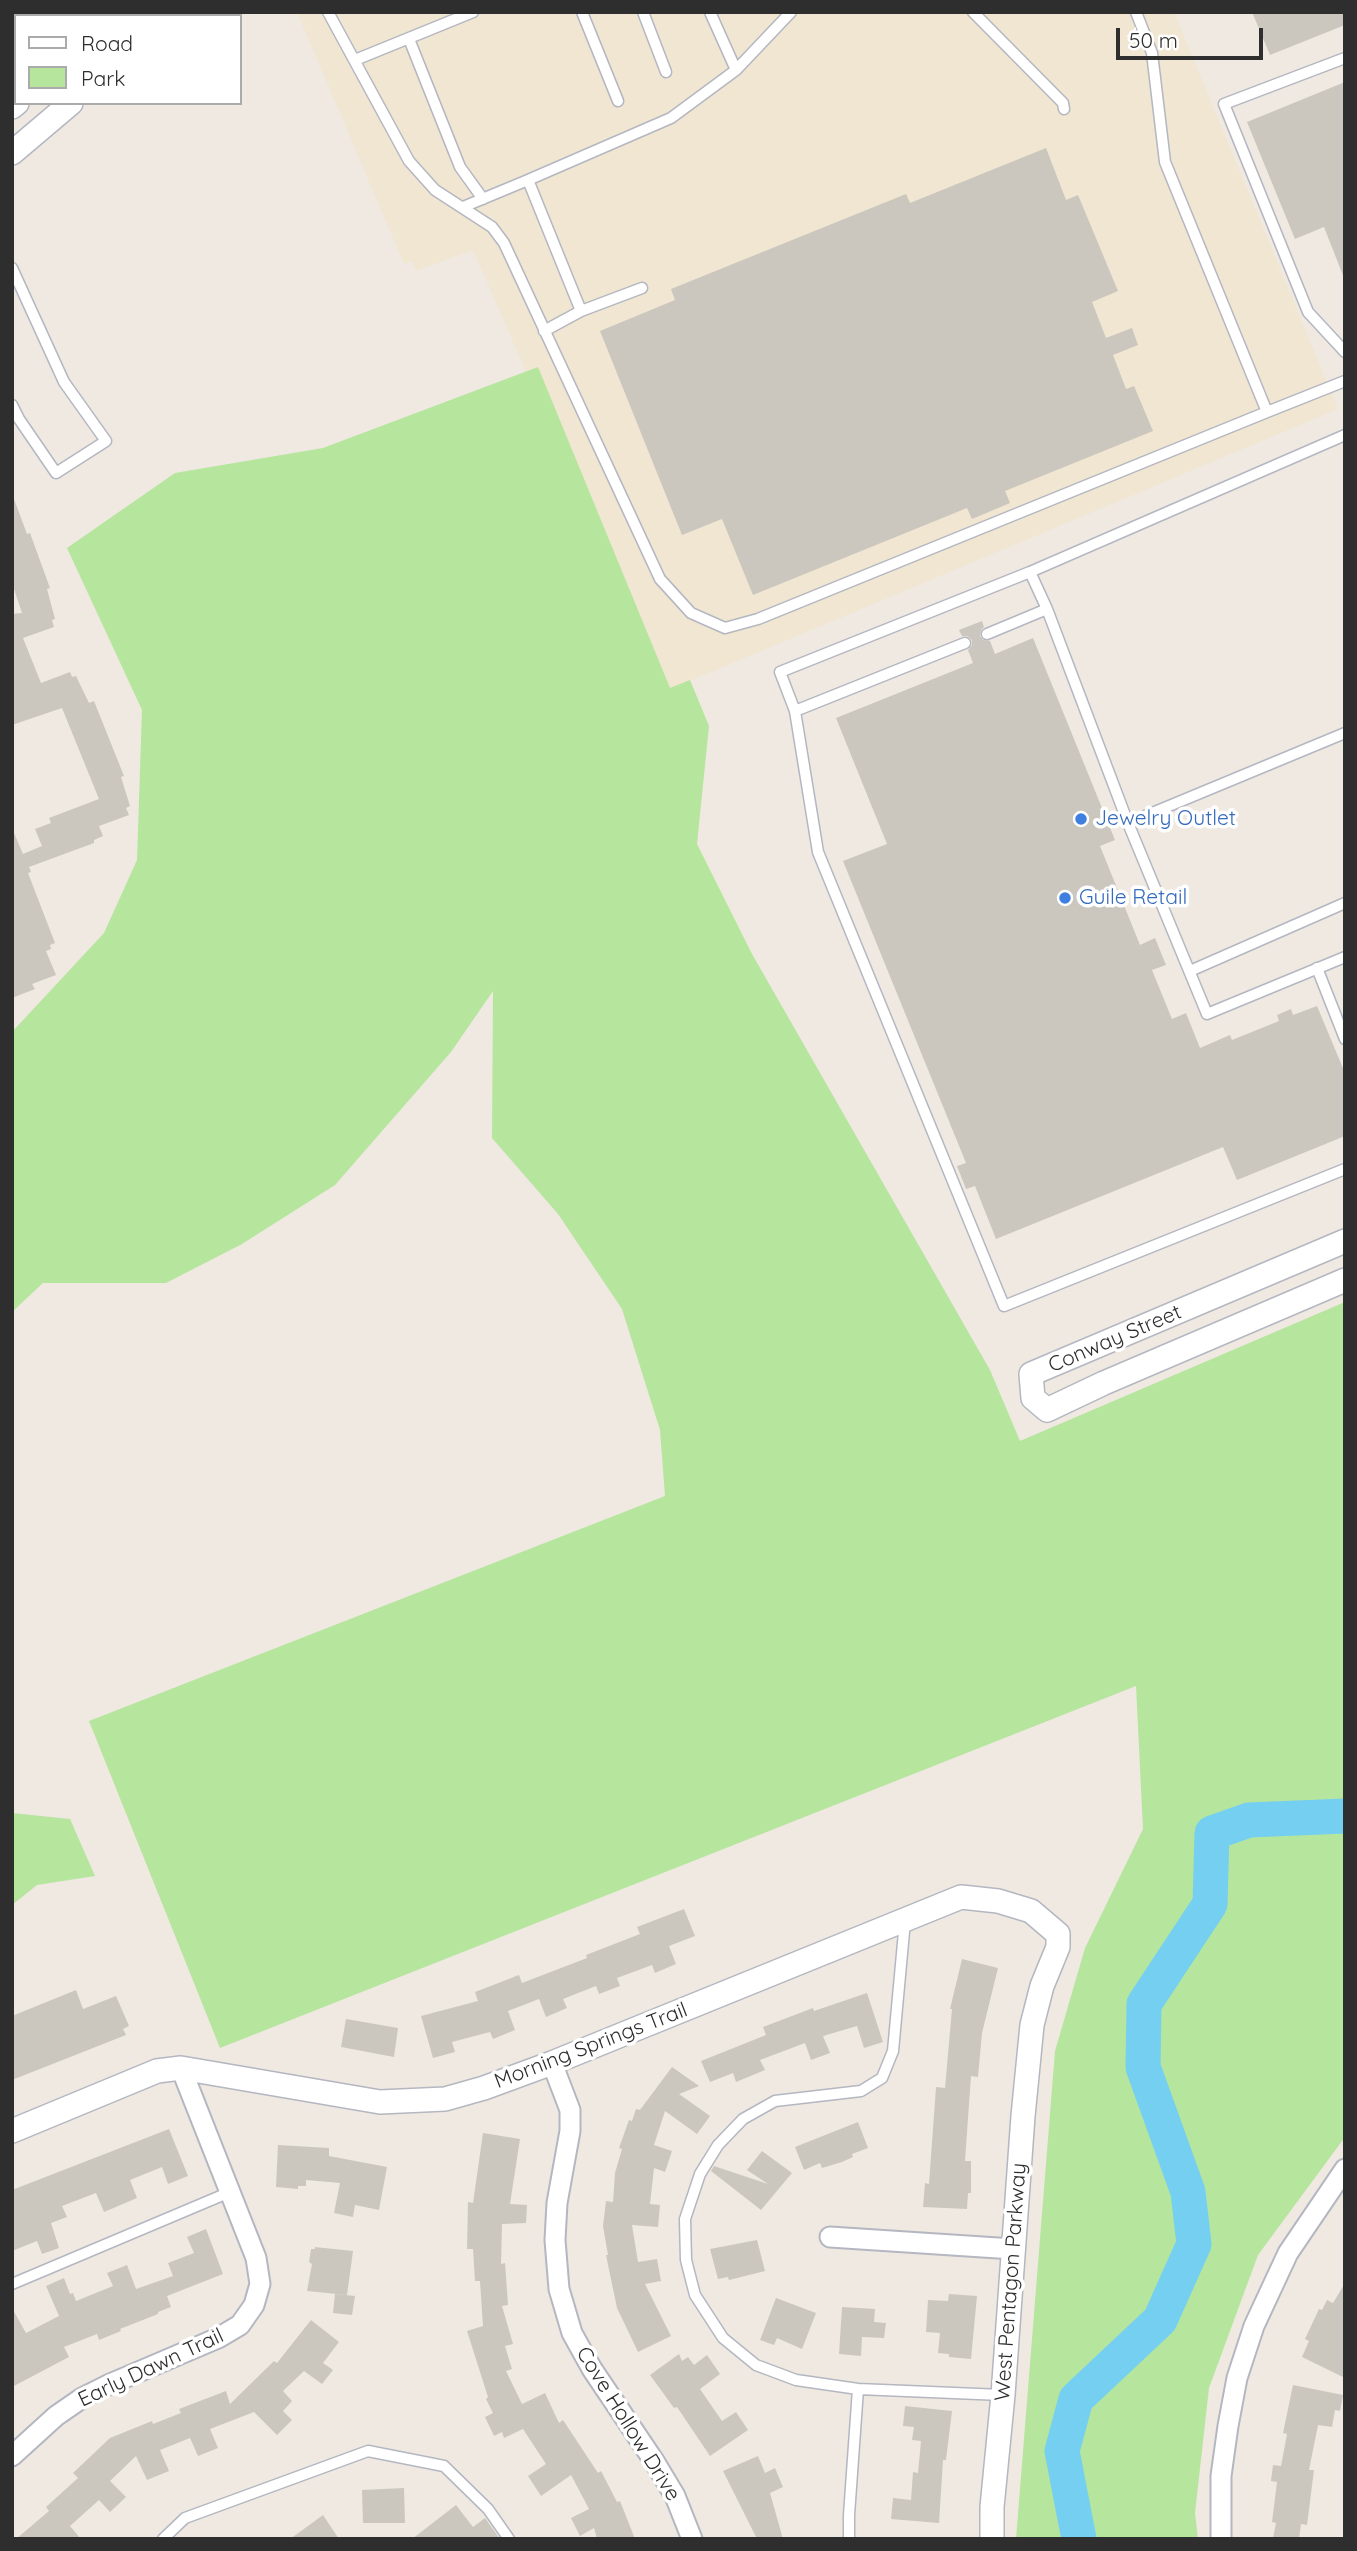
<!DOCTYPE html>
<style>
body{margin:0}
#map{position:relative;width:1357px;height:2551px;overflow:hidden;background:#efe9e1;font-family:Quicksand,sans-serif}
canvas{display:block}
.frame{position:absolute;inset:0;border:14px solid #2e2e2e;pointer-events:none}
.legend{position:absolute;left:14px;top:14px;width:228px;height:91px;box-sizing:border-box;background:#fff;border:2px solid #ababab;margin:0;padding:9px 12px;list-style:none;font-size:21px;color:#2e2e2e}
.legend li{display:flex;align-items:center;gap:14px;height:35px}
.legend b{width:35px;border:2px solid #ababab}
.scale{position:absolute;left:1116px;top:28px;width:147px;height:32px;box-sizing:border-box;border:4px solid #2e2e2e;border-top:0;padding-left:9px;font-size:21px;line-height:24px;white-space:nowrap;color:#2e2e2e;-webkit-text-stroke:5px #fff;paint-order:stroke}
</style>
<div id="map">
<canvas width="1357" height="2551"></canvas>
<div class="frame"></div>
<ul class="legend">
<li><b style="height:9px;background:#fff"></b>Road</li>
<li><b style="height:19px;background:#b6e59e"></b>Park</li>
</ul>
<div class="scale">50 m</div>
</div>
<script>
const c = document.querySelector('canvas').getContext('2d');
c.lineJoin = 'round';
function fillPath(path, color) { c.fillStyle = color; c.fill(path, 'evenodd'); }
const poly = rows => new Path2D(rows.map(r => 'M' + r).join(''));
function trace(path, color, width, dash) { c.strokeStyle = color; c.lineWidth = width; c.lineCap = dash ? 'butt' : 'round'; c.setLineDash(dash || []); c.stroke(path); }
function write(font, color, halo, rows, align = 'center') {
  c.font = font + ' Quicksand,sans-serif'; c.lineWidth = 7; c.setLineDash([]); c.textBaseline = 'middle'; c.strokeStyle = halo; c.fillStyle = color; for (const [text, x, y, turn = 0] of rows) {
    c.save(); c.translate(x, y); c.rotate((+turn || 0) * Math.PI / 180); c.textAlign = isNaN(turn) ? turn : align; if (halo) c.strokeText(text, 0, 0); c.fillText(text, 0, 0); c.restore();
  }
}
fillPath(poly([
 [297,12,1174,12,1338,409,666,691,473,250,416,271,412,261,404,264]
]), '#f0e6d1');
fillPath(poly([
 [538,367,670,688,690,680,709,726,697,844,752,954,990,1370,1020,1441,1345,1302,1345,2137,1258,2255,1209,2388,1195,2513,1198,2539,1016,2539,1055,2051,1085,1948,1143,1829,1136,1686,220,2048,89,1721,665,1496,660,1430,622,1309,558,1214,492,1138,493,991,451,1052,335,1185,242,1244,166,1283,43,1283,12,1312,12,1032,104,933,137,860,142,710,67,548,175,473,323,448],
 [12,1813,70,1819,95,1876,37,1885,12,1905]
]), '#b6e59e');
trace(poly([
 [1079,2539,1062,2451,1076,2399,1160,2320,1194,2244,1188,2192,1143,2067,1144,2004,1210,1904,1212,1833,1249,1820,1345,1816]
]), '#75cff0', 35);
fillPath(poly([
 [1252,12,1345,12,1345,25,1270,55],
 [1345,82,1345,277,1344,278,1324,227,1295,239,1247,122],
 [1046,148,1066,200,1078,195,1118,291,1092,302,1106,338,1132,328,1138,345,1113,355,1126,389,1134,386,1153,431,1005,491,1010,503,972,519,967,508,753,595,722,519,682,535,600,331,675,300,671,289,906,194,910,203],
 [14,499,27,534,30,533,50,588,47,589,55,619,52,620,54,627,23,638,41,683,70,672,72,677,76,676,89,703,94,701,124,776,121,777,130,806,126,808,129,815,99,826,103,836,94,840,94,843,29,867,31,872,28,873,55,943,50,945,51,949,46,951,56,975,32,984,35,989,12,998,12,828,23,854,42,846,35,829,51,823,49,818,99,799,62,708,12,725,12,614,22,613,12,583,12,500],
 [982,621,984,627,981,630,980,636,983,640,990,641,995,654,1033,638,1115,840,1100,846,1140,945,1155,938,1166,965,1152,970,1172,1019,1186,1013,1200,1048,1230,1035,1232,1040,1279,1021,1277,1015,1291,1009,1293,1015,1317,1006,1345,1073,1345,1136,1237,1180,1223,1147,996,1239,975,1186,966,1189,957,1166,966,1163,843,861,887,844,836,718,973,663,968,650,972,645,972,640,967,636,962,636,959,630],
 [684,1909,695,1936,669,1946,676,1964,655,1973,652,1965,617,1978,620,1986,599,1994,596,1986,563,1999,567,2008,546,2017,539,1999,508,2011,515,2030,493,2039,490,2032,452,2042,455,2052,433,2058,421,2016,478,2001,475,1992,519,1975,522,1983,587,1958,586,1955,640,1934,637,1927],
 [962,1959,998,1968,982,2033,978,2077,971,2076,965,2161,971,2161,971,2193,968,2193,967,2209,923,2207,925,2183,929,2184,936,2087,945,2088,952,2009,950,2009],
 [76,1990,83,2009,116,1996,129,2026,123,2029,126,2035,12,2080,12,2016],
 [867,1993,883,2042,864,2048,857,2026,823,2036,830,2053,811,2060,805,2043,760,2060,765,2070,736,2082,733,2073,710,2082,701,2061,766,2035,763,2027,813,2008,814,2011],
 [346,2019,398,2028,394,2057,341,2047],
 [672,2067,699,2086,679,2094,710,2116,697,2134,665,2111,654,2145,672,2151,665,2172,654,2168,650,2204,660,2205,658,2227,632,2225,638,2262,657,2259,661,2281,645,2284,671,2336,638,2352,617,2308,606,2255,608,2255,603,2226,606,2201,613,2202,615,2173,622,2149,619,2148,629,2120,632,2121,636,2109,640,2110],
 [858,2122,868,2148,852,2154,853,2157,842,2162,822,2168,820,2163,804,2170,795,2147],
 [169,2129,188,2176,168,2184,162,2167,130,2180,137,2198,104,2212,96,2193,62,2206,67,2217,51,2223,59,2248,42,2254,37,2241,12,2251,12,2190],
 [483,2133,520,2139,510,2204,527,2205,526,2223,502,2224,501,2264,505,2263,508,2305,502,2306,513,2344,505,2346,512,2369,506,2371,522,2404,545,2393,559,2423,563,2420,598,2473,601,2471,617,2502,620,2501,635,2539,597,2539,594,2528,580,2536,571,2518,589,2509,571,2475,541,2496,528,2476,546,2464,523,2429,504,2438,502,2432,494,2436,485,2417,493,2413,486,2399,488,2397,467,2331,483,2326,480,2281,475,2281,473,2249,467,2249,468,2202,473,2203],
 [278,2145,329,2148,329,2156,387,2167,379,2210,355,2205,353,2217,334,2213,340,2183,306,2180,306,2186,298,2186,298,2189,276,2187],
 [762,2151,792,2173,761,2210,711,2171,714,2166,768,2184,747,2170],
 [206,2229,223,2274,167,2296,171,2307,158,2312,158,2314,120,2329,121,2331,99,2340,97,2334,64,2347,69,2357,12,2387,12,2308,26,2333,59,2316,46,2286,64,2278,70,2294,73,2293,76,2301,113,2286,107,2273,127,2265,136,2289,173,2276,168,2263,194,2253,187,2237],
 [757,2240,765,2271,729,2280,728,2277,718,2279,710,2249],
 [315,2247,353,2251,347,2295,307,2291,312,2264,309,2262,311,2249,315,2249],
 [1345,2283,1345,2378,1302,2357,1309,2341,1305,2339,1319,2309,1322,2310,1327,2300,1333,2303],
 [335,2294,355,2296,352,2315,333,2313],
 [949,2294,977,2296,971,2359,949,2357,949,2354,938,2353,940,2333,926,2332,928,2300,948,2301],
 [776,2298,816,2313,802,2349,777,2338,774,2345,760,2340],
 [842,2307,875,2309,874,2322,886,2323,884,2338,862,2337,861,2356,839,2354],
 [311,2320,339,2342,323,2363,333,2370,322,2384,304,2371,283,2391,292,2401,283,2411,292,2420,277,2435,254,2412,210,2429,218,2448,198,2456,190,2438,160,2450,169,2471,147,2480,136,2456,110,2481,126,2497,110,2512,99,2500,70,2526,81,2539,16,2539,49,2511,46,2507,78,2478,73,2473,110,2438,152,2421,153,2424,181,2413,179,2409,226,2391,230,2404,274,2361,277,2363],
 [679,2354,682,2361,688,2357,694,2365,707,2355,720,2374,700,2389,722,2421,736,2412,748,2430,710,2456,677,2407,674,2408,650,2375],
 [1293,2385,1343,2395,1340,2411,1335,2410,1332,2427,1318,2425,1309,2470,1314,2470,1307,2525,1301,2524,1299,2539,1282,2539,1273,2538,1276,2523,1272,2522,1277,2482,1271,2481,1273,2465,1281,2466,1287,2434,1283,2433],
 [905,2406,952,2411,946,2460,943,2460,939,2523,891,2519,893,2498,911,2500,913,2472,918,2473,921,2441,912,2440,914,2427,903,2426],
 [758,2456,765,2473,775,2468,783,2487,770,2493,783,2539,757,2539,723,2471],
 [404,2488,405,2523,363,2523,362,2490],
 [456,2505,473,2527,485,2518,500,2539,412,2539],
 [323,2515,339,2539,290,2539]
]), '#cbc7bf');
const service = poly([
 [81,12,85,16],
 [328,12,409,161,435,190,492,227,504,243,660,579,691,613,725,628,758,619,1267,412,1165,162,1152,53,1136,12],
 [582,12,618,101],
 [643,12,666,72],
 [710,12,736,70],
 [973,12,1063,103,1064,109],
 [65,16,69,12],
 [409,39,460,167,483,199],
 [12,57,16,55],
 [1345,58,1224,104,1308,312,1345,352],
 [355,60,473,12],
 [12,84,16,87],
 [463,207,528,180],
 [12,268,64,382,106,441,56,473,19,419,12,405],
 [581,311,642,288],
 [544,331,581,311,528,180,671,118,736,70,791,12],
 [1267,412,1345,381],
 [1345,435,1030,572,780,672,795,711,818,852,1004,1306,1345,1169],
 [1030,572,1047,609,1128,823,1207,1014,1345,957],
 [987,634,1047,609],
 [795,711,965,643],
 [1128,823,1345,733],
 [1317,968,1345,1039],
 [1190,971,1345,903],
 [12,2284,230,2192],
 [858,2389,796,2380,756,2365,723,2338,695,2295,686,2260,685,2219,700,2174,718,2145,743,2119,775,2101,861,2091,882,2078,893,2051,905,1921],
 [163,2539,185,2518,368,2451,444,2466,488,2509,509,2539],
 [849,2539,849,2515,858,2389,1002,2395]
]);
const minor = poly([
 [552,2063,570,2110,570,2131,557,2203,555,2240,559,2289,572,2333,592,2369,654,2461,675,2496,692,2539],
 [830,2237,1013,2249],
 [12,2456,56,2416,82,2398,110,2384,218,2338,240,2325,254,2305,260,2284,256,2258,181,2068],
 [1221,2539,1221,2476,1228,2426,1237,2378,1254,2326,1288,2253,1345,2169]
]);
const tertiary = poly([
 [109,16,113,12],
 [172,16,177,12],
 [12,107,17,103],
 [12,153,71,103],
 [1345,1241,1031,1374,1033,1398,1047,1410,1104,1383,1345,1280],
 [12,2131,157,2071,181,2068,380,2102,445,2099,484,2088,552,2063,961,1897,998,1901,1031,1911,1058,1934,1058,1947,1042,1986,1032,2025,1023,2116,1003,2395,992,2507,992,2539]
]);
trace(service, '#b4b7c1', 13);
trace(minor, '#b4b7c1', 23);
trace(tertiary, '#b4b7c1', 26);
trace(service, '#fff', 10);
trace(minor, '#fff', 19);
trace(tertiary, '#fff', 23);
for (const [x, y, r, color] of [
 [1081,819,7,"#3f7fe0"],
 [1065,898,7,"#3f7fe0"]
]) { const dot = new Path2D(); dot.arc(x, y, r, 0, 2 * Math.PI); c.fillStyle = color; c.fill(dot); trace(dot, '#fff', 2.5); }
write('21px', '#366cbe', '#fff', [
 ["Jewelry Outlet",1095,819],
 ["Guile Retail",1079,898]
], 'left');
write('21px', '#2e2e2e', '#fff', [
 ["Conway Street",1115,1339,-23],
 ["Morning Springs Trail",591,2046,-21],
 ["West Pentagon Parkway",1011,2282,-86],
 ["Early Dawn Trail",151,2368,-25],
 ["Cove Hollow Drive",628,2424,58]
]);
</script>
